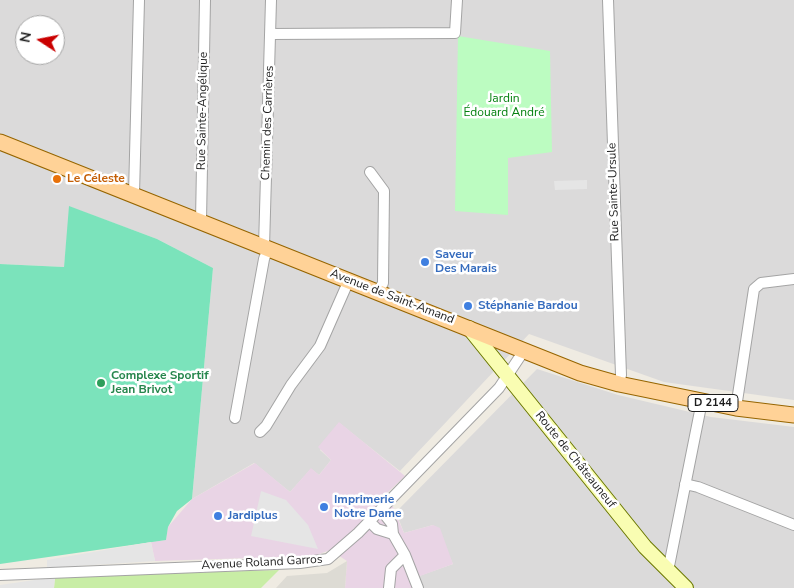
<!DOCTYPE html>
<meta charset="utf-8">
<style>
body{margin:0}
#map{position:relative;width:794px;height:588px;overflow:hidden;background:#efebe2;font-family:"Nunito Sans",sans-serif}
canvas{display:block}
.north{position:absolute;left:15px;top:15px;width:50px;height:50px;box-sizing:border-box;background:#fff;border:1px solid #a5a5a5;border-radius:50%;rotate:281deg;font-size:14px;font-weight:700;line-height:20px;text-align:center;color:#1d1d1d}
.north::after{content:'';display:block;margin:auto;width:18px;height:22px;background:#ca0000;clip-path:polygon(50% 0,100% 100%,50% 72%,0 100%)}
</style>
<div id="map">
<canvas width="794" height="588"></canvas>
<div class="north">N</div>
</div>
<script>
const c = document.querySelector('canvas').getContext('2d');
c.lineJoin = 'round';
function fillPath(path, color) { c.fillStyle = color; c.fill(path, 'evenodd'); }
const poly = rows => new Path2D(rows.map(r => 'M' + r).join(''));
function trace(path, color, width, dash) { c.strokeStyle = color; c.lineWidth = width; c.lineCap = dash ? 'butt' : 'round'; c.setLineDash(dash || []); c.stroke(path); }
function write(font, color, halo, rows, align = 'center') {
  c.font = font + ' "Nunito Sans",sans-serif'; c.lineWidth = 5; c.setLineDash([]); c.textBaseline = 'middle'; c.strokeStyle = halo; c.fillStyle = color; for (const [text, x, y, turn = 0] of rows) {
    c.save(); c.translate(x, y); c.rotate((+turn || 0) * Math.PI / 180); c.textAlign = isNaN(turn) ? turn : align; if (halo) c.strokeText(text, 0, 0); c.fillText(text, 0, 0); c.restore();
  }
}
fillPath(poly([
 [0,0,794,0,794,400,664,382,529,334,400,471,339,423,320,450,331,460,319,475,311,469,290,492,254,463,192,499,213,268,157,239,70,207,64,267,0,264],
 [25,25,55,25,55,55,25,55],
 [537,369,618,395,711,417,794,427,794,588,423,588,419,576,453,564,433,525,404,533,396,512]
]), '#dbdada');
fillPath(poly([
 [339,422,405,476,387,493,404,533,433,525,440,528,453,564,409,580,412,588,345,588,347,561,330,550,314,556,155,561,151,542,166,540,168,527,192,499,255,463,290,492,311,468,319,475,331,460,318,447]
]), '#e9d4e5');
fillPath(poly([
 [347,561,345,588,276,588,287,576,327,573]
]), '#dddbd4');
fillPath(poly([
 [279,570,261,588,54,588,55,577]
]), '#c8eda5');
fillPath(poly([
 [458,36,550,51,552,152,508,158,508,215,455,211]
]), '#bcfcc1');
fillPath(poly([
 [69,206,157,239,213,268,192,499,177,511,168,527,166,540,0,564,0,264,64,267]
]), '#7be3bb');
fillPath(poly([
 [587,180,587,189,555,190,554,181],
 [261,491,286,500,308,525,318,549,251,536],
 [151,542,155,561,47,568,47,560],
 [55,577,54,588,0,588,0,585]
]), '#e5e5e5');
const minor = poly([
 [608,0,621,375,619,384],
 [270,34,455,33,457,0],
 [370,172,384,191,383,283,379,291],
 [134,194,139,0],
 [201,221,205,0],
 [264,247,271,0],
 [736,408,754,289,761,283,794,279],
 [235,418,264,259,268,248],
 [260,432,266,426,291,385,320,346,349,280],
 [685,484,698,487,794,525],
 [381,510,392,524,393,534,405,555,418,588],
 [369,521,377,529,393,534],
 [668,571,702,401],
 [0,575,300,563,328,559,358,533,499,388,523,352],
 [389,588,391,569,405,555]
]);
const secondary = poly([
 [469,328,645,547,686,588]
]);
const primary = poly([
 [0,142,580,373,619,384,736,408,794,415]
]);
trace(minor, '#a4a4a4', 12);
trace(secondary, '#6b7800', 16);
trace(primary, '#966500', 17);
trace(minor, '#fff', 10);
trace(secondary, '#f9fdb2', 14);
trace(primary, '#ffd297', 15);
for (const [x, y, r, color] of [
 [57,179,5,"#e8710a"],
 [425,262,5,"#3f7fe0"],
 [468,306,5,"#3f7fe0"],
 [101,383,5,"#2e9e5b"],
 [324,507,5,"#3f7fe0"],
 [218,516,5,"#3f7fe0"]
]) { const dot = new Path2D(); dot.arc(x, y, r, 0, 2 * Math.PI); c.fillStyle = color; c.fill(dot); trace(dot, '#fff', 2); }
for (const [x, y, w] of [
 [713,403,50]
]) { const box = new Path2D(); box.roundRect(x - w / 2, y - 8.5, w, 17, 4); c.fillStyle = '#fff'; c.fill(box); trace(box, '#1d1d1d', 1); }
write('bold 11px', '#1d1d1d', null, [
 ["D 2144",713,403]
]);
write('12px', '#058110', '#fff', [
 ["Jardin",504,99],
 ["Édouard André",504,113]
]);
write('12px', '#1d1d1d', '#fff', [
 ["Rue Sainte-Angélique",203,111,-89],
 ["Chemin des Carrières",268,123,-88],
 ["Rue Sainte-Ursule",614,192,-92],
 ["Avenue de Saint-Amand",392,297,21],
 ["Route de Châteauneuf",575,460,51],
 ["Avenue Roland Garros",262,563,-3]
]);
write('bold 12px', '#c56008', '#fff', [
 ["Le Céleste",67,179]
], 'left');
write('bold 12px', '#366cbe', '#fff', [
 ["Saveur",435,255],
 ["Des Marais",435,269],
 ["Stéphanie Bardou",478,306],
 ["Imprimerie",334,500],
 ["Notre Dame",334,514],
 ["Jardiplus",228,516]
], 'left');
write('bold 12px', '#27864d', '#fff', [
 ["Complexe Sportif",111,376],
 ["Jean Brivot",111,390]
], 'left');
</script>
